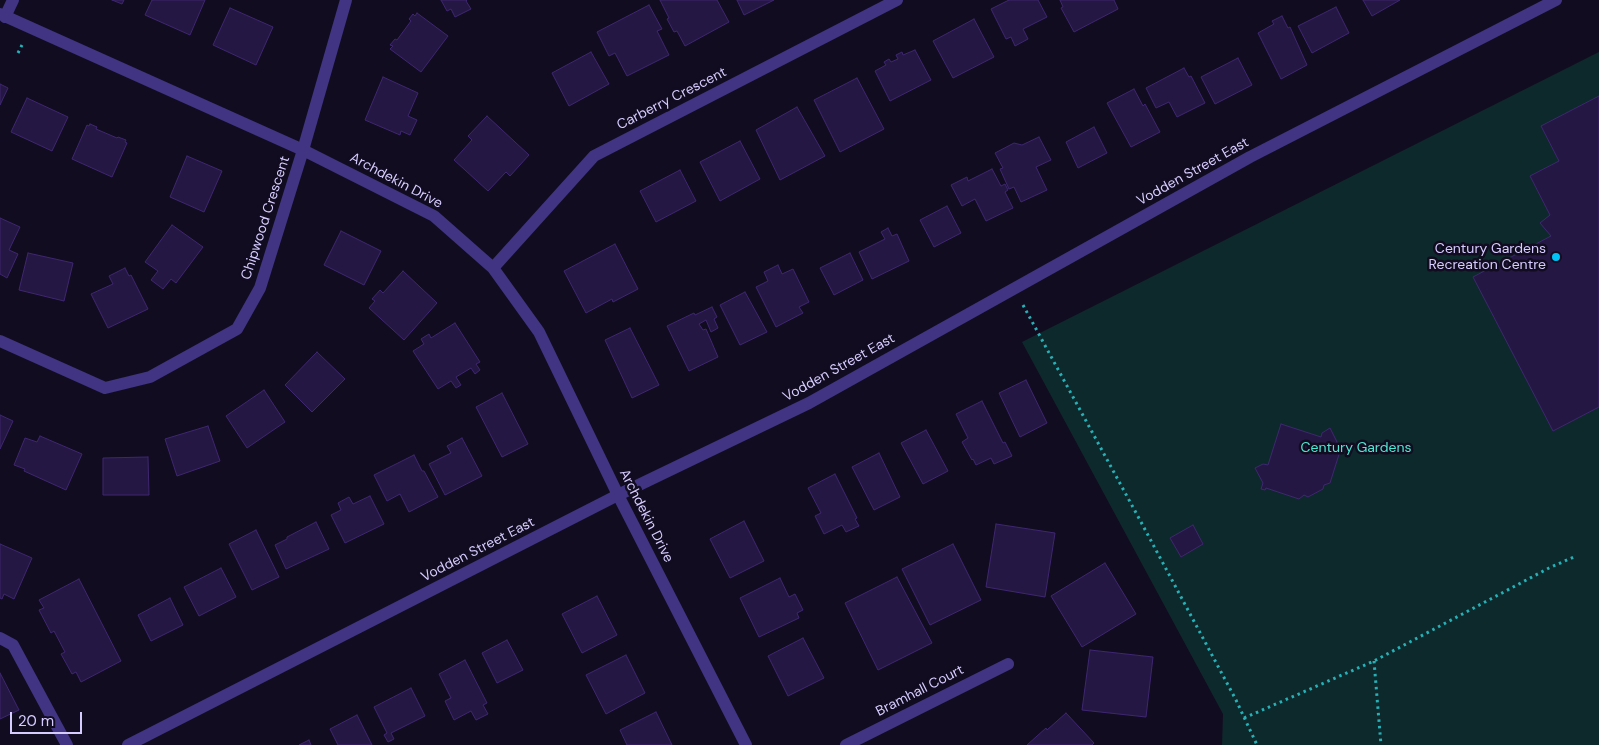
<!DOCTYPE html>
<style>
body{margin:0}
#map{position:relative;width:1599px;height:745px;overflow:hidden;background:#120c21;font-family:"DM Sans",sans-serif}
canvas{display:block}
.scale{position:absolute;left:10px;top:712px;width:72px;height:22px;box-sizing:border-box;border:2px solid #d7ccff;border-top:0;padding-left:6px;font-size:15px;line-height:18px;white-space:nowrap;color:#d7ccff;-webkit-text-stroke:4px #120c21;paint-order:stroke}
</style>
<div id="map">
<canvas width="1599" height="745"></canvas>
<div class="scale">20 m</div>
</div>
<script>
const c = document.querySelector('canvas').getContext('2d');
c.lineJoin = 'round';
function fillPath(path, color) { c.fillStyle = color; c.fill(path, 'evenodd'); }
const poly = rows => new Path2D(rows.map(r => 'M' + r).join(''));
function trace(path, color, width, dash) { c.strokeStyle = color; c.lineWidth = width; c.lineCap = dash ? 'butt' : 'round'; c.setLineDash(dash || []); c.stroke(path); }
function write(font, color, halo, rows, align = 'center') {
  c.font = font + ' "DM Sans",sans-serif'; c.lineWidth = 5; c.setLineDash([]); c.textBaseline = 'middle'; c.strokeStyle = halo; c.fillStyle = color; for (const [text, x, y, turn = 0] of rows) {
    c.save(); c.translate(x, y); c.rotate((+turn || 0) * Math.PI / 180); c.textAlign = isNaN(turn) ? turn : align; if (halo) c.strokeText(text, 0, 0); c.fillText(text, 0, 0); c.restore();
  }
}
fillPath(poly([
 [1599,52,1599,745,1222,745,1223,714,1022,342]
]), '#0e292b');
const building = poly([
 [112,0,124,0,122,4,112,0],
 [152,0,205,0,190,35,145,15,152,0],
 [441,0,467,0,466,1,471,9,455,17,451,9,447,11,441,0],
 [660,0,717,0,729,22,685,46,677,31,674,32,667,19,669,18,660,0],
 [737,0,774,0,744,15,737,0],
 [1009,0,1038,0,1047,17,1023,29,1028,39,1015,46,1011,37,1006,39,991,9,1009,0],
 [1060,0,1114,0,1118,9,1074,32,1061,8,1063,7,1060,0],
 [1363,0,1400,0,1372,16,1363,0],
 [649,5,662,29,657,31,669,55,627,76,615,53,609,56,597,32,649,5],
 [1336,7,1349,33,1312,53,1298,26,1336,7],
 [230,8,273,27,256,65,213,45,230,8],
 [417,13,448,36,421,72,390,49,393,46,390,45,395,39,397,40,411,21,409,19,413,14,415,16,417,13],
 [1282,16,1288,28,1290,27,1307,65,1281,79,1258,33,1274,24,1272,21,1282,16],
 [974,19,994,57,953,78,933,41,974,19],
 [915,50,931,80,890,101,875,71,886,65,884,62,889,59,891,62,898,59,896,55,902,52,903,55,915,50],
 [591,52,609,84,569,106,552,73,591,52],
 [1238,58,1252,85,1215,104,1201,77,1238,58],
 [1184,68,1189,77,1191,76,1205,103,1177,117,1169,102,1156,108,1146,88,1184,68],
 [383,77,418,93,408,116,417,120,410,135,401,131,400,135,365,120,383,77],
 [857,78,884,129,840,152,814,100,857,78],
 [0,84,8,88,0,105,0,84],
 [1134,89,1143,106,1145,104,1160,132,1131,147,1107,103,1134,89],
 [1599,96,1599,407,1553,431,1473,277,1551,236,1540,223,1550,215,1530,176,1559,161,1541,126,1599,96],
 [27,98,68,117,52,151,11,132,27,98],
 [797,107,825,156,780,180,756,130,797,107],
 [487,116,529,155,510,176,506,172,488,191,454,160,472,140,468,136,487,116],
 [90,124,97,127,96,129,117,138,118,137,126,140,125,142,127,143,112,177,72,159,87,125,89,126,90,124],
 [1094,127,1107,153,1078,168,1066,142,1094,127],
 [1039,137,1051,160,1036,167,1047,190,1021,202,1014,187,1009,189,1000,169,1003,168,995,153,1014,143,1022,145,1039,137],
 [740,141,760,179,720,201,700,162,740,141],
 [187,156,222,171,204,212,170,197,187,156],
 [992,169,1001,186,1005,184,1008,190,1005,192,1013,208,986,221,975,199,962,206,951,185,967,177,968,181,992,169],
 [680,170,696,201,656,222,640,191,680,170],
 [947,206,961,233,934,247,920,220,947,206],
 [0,218,20,227,9,250,18,254,7,278,0,274,0,218],
 [172,225,203,247,176,283,171,279,163,289,151,280,158,271,145,262,172,225],
 [888,228,892,236,897,234,909,261,872,279,859,252,885,239,881,232,888,228],
 [341,231,381,251,364,285,324,265,341,231],
 [615,244,638,289,613,302,612,299,586,313,564,271,615,244],
 [28,253,73,263,64,301,19,290,28,253],
 [850,253,863,280,834,295,820,268,850,253],
 [778,265,782,274,793,269,809,302,799,307,803,313,776,327,756,287,768,281,764,272,778,265],
 [125,268,129,276,131,275,148,309,108,328,91,294,113,284,109,276,125,268],
 [403,271,437,303,404,340,369,308,375,301,372,299,380,290,383,293,403,271],
 [745,292,767,332,740,345,720,305,745,292],
 [712,307,717,317,714,319,718,328,711,332,706,320,699,324,703,330,706,329,718,357,689,371,667,326,694,313,695,315,712,307],
 [455,323,480,362,476,364,480,370,475,374,471,368,456,377,461,385,456,388,451,381,438,389,413,351,424,344,421,339,429,334,431,338,455,323],
 [630,328,659,385,632,398,605,340,630,328],
 [317,352,345,379,312,412,285,385,317,352],
 [1026,380,1047,423,1020,437,999,393,1026,380],
 [264,390,285,422,247,448,226,416,264,390],
 [502,393,528,444,502,457,476,407,502,393],
 [982,401,1003,443,1005,442,1012,456,994,464,991,458,976,465,973,459,972,460,962,442,968,438,956,414,982,401],
 [0,415,13,421,0,449,0,415],
 [1281,424,1321,437,1322,433,1330,428,1338,444,1343,446,1343,449,1341,448,1330,483,1324,485,1323,489,1308,497,1304,495,1299,499,1266,488,1265,490,1261,489,1263,483,1255,468,1263,464,1268,465,1281,424],
 [208,426,220,461,177,476,165,439,208,426],
 [926,430,948,471,923,484,901,443,926,430],
 [40,436,82,454,66,490,24,471,25,469,14,465,25,438,37,442,40,436],
 [462,438,482,476,445,495,429,464,451,453,447,446,462,438],
 [879,453,900,497,874,510,852,467,879,453],
 [414,455,422,471,424,471,438,497,409,512,400,494,387,501,374,475,414,455],
 [148,457,149,495,103,495,103,458,148,457],
 [835,474,857,518,855,519,859,526,846,532,842,525,824,534,815,516,821,513,808,488,835,474],
 [370,496,384,524,345,543,331,515,341,510,338,503,349,497,353,504,370,496],
 [744,521,764,561,730,578,710,539,744,521],
 [316,522,329,549,286,569,275,545,287,539,287,537,316,522],
 [996,524,1055,533,1045,597,986,587,996,524],
 [1193,525,1203,544,1181,557,1170,538,1193,525],
 [256,530,279,577,252,590,229,544,256,530],
 [0,544,32,558,14,599,4,594,2,599,0,598,0,544],
 [953,544,981,600,930,625,902,569,953,544],
 [1105,563,1136,614,1082,647,1051,596,1105,563],
 [221,568,236,597,199,616,184,587,221,568],
 [897,577,932,643,878,670,845,603,897,577],
 [780,578,789,597,795,594,803,610,797,613,799,618,759,637,740,598,780,578],
 [79,579,121,661,81,682,76,672,72,674,61,654,65,652,54,631,51,633,39,610,44,608,39,600,79,579],
 [597,596,617,635,582,653,562,614,597,596],
 [170,598,183,625,151,641,138,615,170,598],
 [803,638,824,678,788,696,768,656,803,638],
 [507,640,523,670,497,683,482,653,507,640],
 [1090,650,1153,657,1146,717,1082,710,1090,650],
 [626,655,645,693,606,714,586,675,626,655],
 [465,660,487,703,483,705,488,714,476,720,471,711,454,720,445,701,451,698,439,674,465,660],
 [0,673,19,710,0,719,0,673],
 [411,688,425,716,391,733,394,739,388,742,384,735,387,733,374,707,411,688],
 [656,712,672,745,627,745,620,730,656,712],
 [1066,713,1094,743,1092,745,1027,745,1046,728,1047,730,1066,713],
 [357,715,372,745,338,745,330,729,357,715],
 [309,740,311,745,299,745,309,740]
]);
fillPath(building, '#251743');
trace(building, '#3e2771', 1);
trace(poly([
 [18,53,22,45],
 [1023,305,1141,522,1236,700,1257,745],
 [1374,661,1381,745],
 [1244,718,1374,661,1549,568,1576,556]
]), '#26b1b8', 3, [2.5, 4]);
trace(poly([
 [0,14,303,150,434,216,493,268,539,332,618,495,746,745],
 [5,17,13,0],
 [493,268,594,156,897,0],
 [0,341,105,388,150,377,237,329,260,288,303,150,346,0],
 [0,638,13,645,67,745],
 [128,745,618,495,809,403,1250,157,1556,0],
 [846,745,1008,664]
]), '#403483', 12);
for (const [x, y, r, color] of [
 [1556,257,5,"#00c2f7"]
]) { const dot = new Path2D(); dot.arc(x, y, r, 0, 2 * Math.PI); c.fillStyle = color; c.fill(dot); trace(dot, '#120c21', 2); }
write('14px', '#d7ccff', '#120c21', [
 ["Carberry Crescent",672,99,-27],
 ["Vodden Street East",1193,172,-29],
 ["Archdekin Drive",396,181,28],
 ["Chipwood Crescent",266,218,-72],
 ["Vodden Street East",839,368,-29],
 ["Archdekin Drive",646,516,63],
 ["Vodden Street East",478,550,-27],
 ["Bramhall Court",920,691,-27]
]);
write('14px', '#d7ccff', '#120c21', [
 ["Century Gardens",1546,249],
 ["Recreation Centre",1546,265]
], 'right');
write('14px', '#51e6d1', '#120c21', [
 ["Century Gardens",1356,448]
]);
</script>
